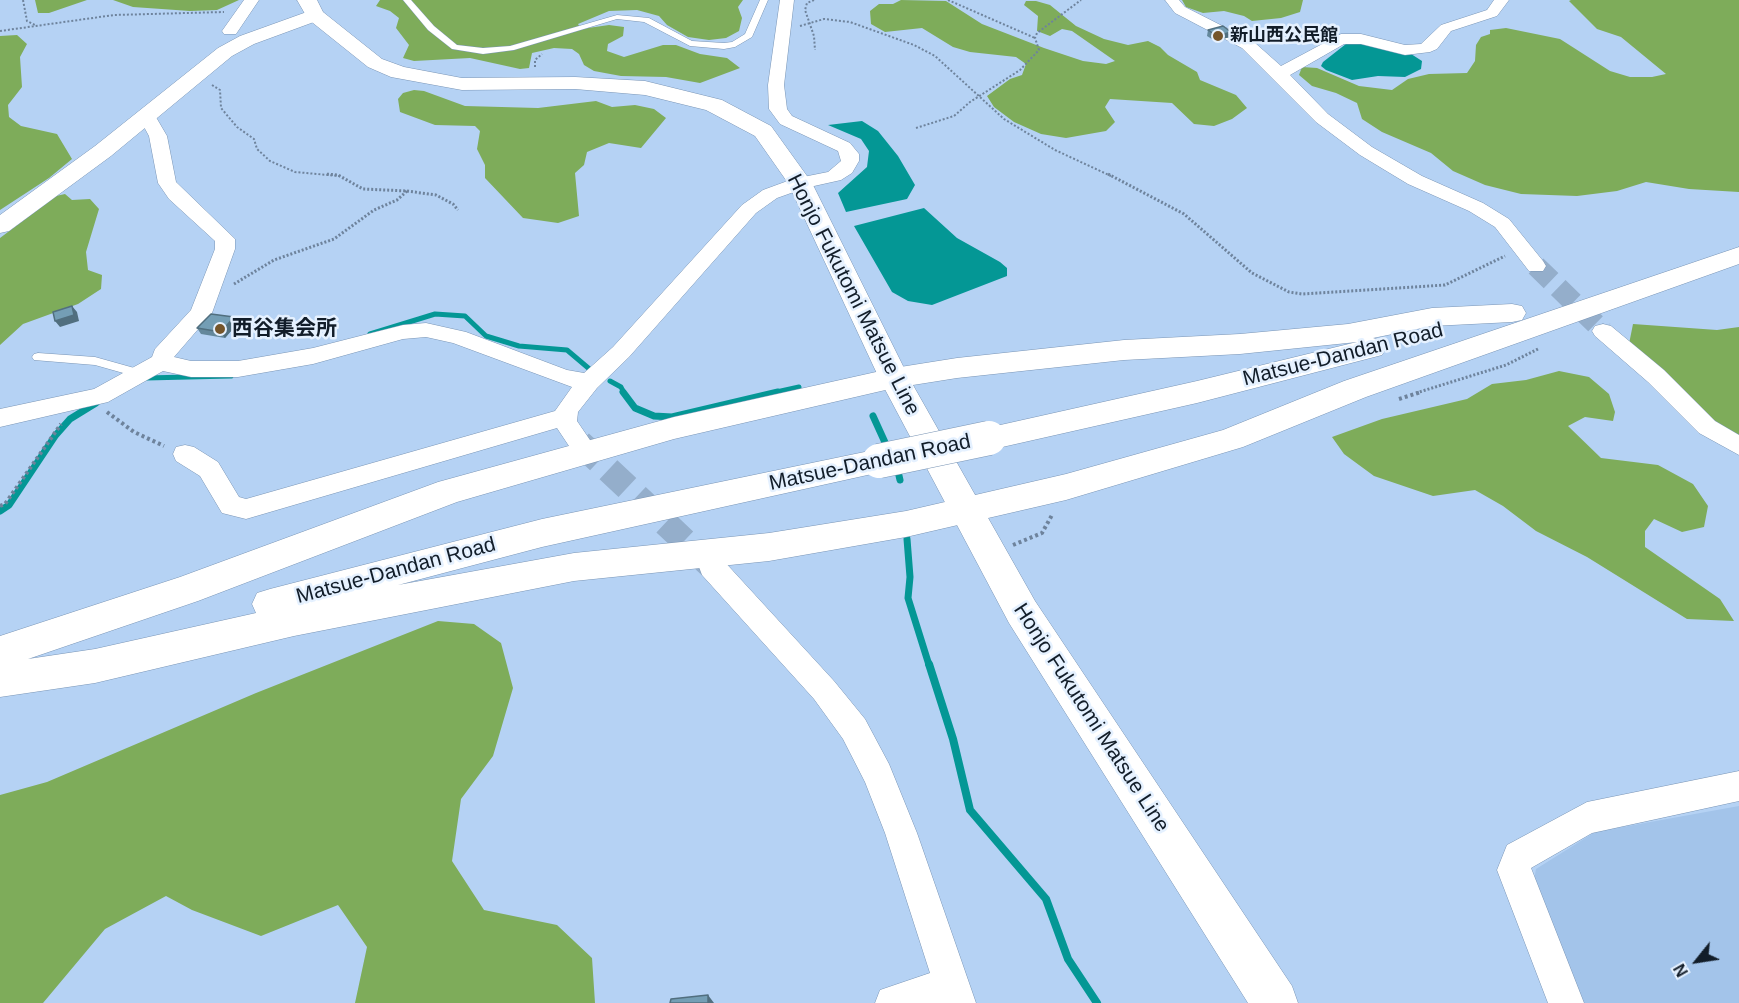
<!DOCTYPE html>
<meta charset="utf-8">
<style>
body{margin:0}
#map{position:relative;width:1739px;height:1003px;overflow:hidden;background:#b5d2f4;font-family:Helvetica,sans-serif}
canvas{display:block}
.north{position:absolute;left:1667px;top:931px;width:60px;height:60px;-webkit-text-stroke:4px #e5f1ff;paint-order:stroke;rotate:240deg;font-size:16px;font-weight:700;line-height:24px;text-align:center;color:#121d29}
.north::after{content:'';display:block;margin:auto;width:21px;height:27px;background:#121d29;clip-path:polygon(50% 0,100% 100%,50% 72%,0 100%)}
</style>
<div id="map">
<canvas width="1739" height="1003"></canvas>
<div class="north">N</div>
</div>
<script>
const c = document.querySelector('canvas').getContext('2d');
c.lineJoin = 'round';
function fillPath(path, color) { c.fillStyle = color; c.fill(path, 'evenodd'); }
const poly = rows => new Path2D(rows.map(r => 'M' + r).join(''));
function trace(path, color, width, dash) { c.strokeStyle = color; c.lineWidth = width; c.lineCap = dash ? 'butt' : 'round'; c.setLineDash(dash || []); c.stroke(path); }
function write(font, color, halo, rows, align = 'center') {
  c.font = font + ' Helvetica,"Noto Sans JP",sans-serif'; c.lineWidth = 5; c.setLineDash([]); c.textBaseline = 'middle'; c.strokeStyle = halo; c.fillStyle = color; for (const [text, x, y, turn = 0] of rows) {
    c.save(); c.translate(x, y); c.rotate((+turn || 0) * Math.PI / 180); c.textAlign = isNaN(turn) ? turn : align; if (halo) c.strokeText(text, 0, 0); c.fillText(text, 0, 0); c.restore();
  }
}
fillPath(poly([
 [1739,806,1739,1003,1581,1003,1532,891,1536,869,1595,832]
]), '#a3c4ea');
fillPath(poly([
 [35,0,87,0,49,13,38,13],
 [101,0,239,0,217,10,190,11,133,7,113,0],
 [380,0,743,0,738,7,742,18,739,31,726,38,709,40,688,37,667,25,659,16,637,10,609,11,578,24,581,29,609,25,624,27,623,36,608,44,607,51,624,57,663,45,676,45,700,54,727,58,740,68,700,83,666,77,621,76,594,71,584,65,579,54,572,49,554,48,532,53,529,68,520,69,470,58,414,61,403,58,409,45,396,28,399,18,390,11,376,6],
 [901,0,946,1,982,24,1044,48,1083,61,1106,64,1115,61,1072,31,1062,29,1050,36,1037,31,1038,16,1024,5,1026,1,1036,1,1050,5,1076,26,1104,39,1128,45,1148,41,1160,47,1168,55,1197,72,1200,80,1236,95,1247,108,1232,119,1214,126,1194,124,1172,103,1110,99,1105,107,1115,122,1106,131,1066,138,1041,134,1014,122,994,107,987,96,1010,79,1022,75,1026,64,1016,57,970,52,953,47,922,28,885,32,871,24,870,11,879,4,893,4],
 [1182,0,1303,0,1300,12,1281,18,1252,21,1244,16,1224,11,1203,13,1186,7],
 [1571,0,1739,0,1739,192,1689,189,1646,182,1617,191,1577,196,1521,194,1485,185,1453,171,1431,153,1382,132,1362,119,1357,103,1336,93,1312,86,1299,75,1302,67,1317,68,1359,86,1392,90,1408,79,1429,74,1467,73,1475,61,1476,45,1481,37,1490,34,1490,30,1506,28,1560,39,1610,71,1630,77,1652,77,1666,74,1621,37,1597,29,1569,1],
 [17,35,27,44,20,57,22,87,8,105,9,117,21,126,57,134,72,159,49,178,0,210,0,36],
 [414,90,424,91,465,106,538,108,596,101,612,107,635,105,654,109,666,118,641,148,609,143,587,152,584,165,575,173,579,216,558,223,523,218,485,178,485,165,477,149,480,131,475,126,435,125,400,112,398,99,403,93],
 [65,194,72,200,90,199,99,209,86,252,88,270,102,275,101,289,78,304,23,324,0,345,0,238,56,196],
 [1633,324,1717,330,1739,327,1739,440,1717,429,1629,344],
 [1559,371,1589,377,1609,394,1615,412,1613,421,1585,417,1568,426,1601,458,1658,465,1693,484,1708,506,1704,527,1682,532,1654,519,1645,531,1645,547,1720,599,1734,621,1687,619,1587,557,1536,531,1503,506,1475,490,1433,496,1374,476,1344,454,1332,437,1382,419,1467,399,1492,384,1526,380],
 [438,621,474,624,501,643,513,688,493,756,461,799,452,861,484,910,557,925,592,958,595,1003,355,1003,367,947,338,905,261,936,192,910,166,896,105,929,43,1003,0,1003,0,795,47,782,256,693]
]), '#7eac5a');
fillPath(poly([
 [1351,40,1408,52,1422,61,1421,69,1405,77,1378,76,1352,80,1326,70,1321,66,1323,62],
 [862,121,878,131,898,156,915,185,907,199,846,212,838,193,867,167,869,151,861,139,828,125],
 [924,208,957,238,1000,262,1007,268,1007,276,932,305,908,301,892,292,854,226]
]), '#049795');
trace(poly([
 [370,334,435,314,465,316,486,336,519,346,567,350,593,372],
 [146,378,231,376],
 [610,381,621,387,624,393],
 [772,393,799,387]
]), '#049795', 5);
trace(poly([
 [623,392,635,408,654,416,672,417,778,392],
 [873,416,888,449],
 [897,467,900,480],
 [0,511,9,505,55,436,70,419,96,403],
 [907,539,910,577,908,598,929,665]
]), '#049795', 7);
trace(poly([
 [929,664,953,739,970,810,1046,899,1068,959,1097,1003]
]), '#049795', 8);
trace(poly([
 [1536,266,1603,331]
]), '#94aecb', 21, [21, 10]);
trace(poly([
 [580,443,711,566]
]), '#94aecb', 26, [26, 13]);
const service = poly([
 [403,0,411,0,434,26,457,45,483,48,510,46,617,15,649,18,692,41,724,43,732,42,745,34,760,0,768,0,752,37,735,47,724,49,690,46,644,22,617,19,514,50,483,54,452,49,428,30,403,0],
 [38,353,95,357,145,371,147,374,141,378,95,365,34,360,32,357,34,354,38,353]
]);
const minor = poly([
 [244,0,259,0,236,34,224,34,222,31,244,0],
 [780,0,794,0,784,85,787,109,792,116,850,143,859,154,859,161,852,173,841,180,805,188,777,198,756,213,629,357,597,388,578,412,577,421,592,443,589,449,580,452,571,449,557,428,246,519,222,513,200,476,176,461,173,454,176,447,185,445,194,447,218,462,239,497,246,499,555,411,572,387,453,343,426,337,403,339,313,364,238,377,191,377,163,371,108,402,0,427,0,409,94,389,152,357,155,349,191,310,215,249,215,241,169,199,158,183,149,136,138,116,147,111,153,112,167,136,176,182,235,239,235,249,212,313,174,357,191,361,238,361,313,348,403,325,426,323,466,332,567,370,584,373,613,347,742,205,763,190,793,179,828,172,841,161,838,151,780,124,769,109,768,85,780,0],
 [1165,0,1179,0,1185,7,1254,42,1281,66,1341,34,1361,34,1405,45,1421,44,1441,25,1487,10,1494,0,1509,0,1497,16,1451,31,1437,49,1430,52,1405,55,1361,44,1344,44,1290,75,1328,114,1372,147,1422,176,1483,203,1509,219,1543,261,1546,266,1543,271,1529,271,1495,227,1469,211,1408,184,1360,155,1316,122,1242,48,1175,13,1165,0],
 [1603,324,1611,326,1664,370,1715,421,1739,435,1739,455,1699,433,1648,382,1595,336,1592,331,1595,326,1603,324],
 [712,556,722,559,834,681,865,719,889,764,917,833,976,1003,875,1003,880,990,930,973,885,833,865,782,843,739,814,699,702,575,699,567,702,559,712,556],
 [1739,771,1739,801,1592,833,1531,868,1584,1003,1548,1003,1497,870,1507,845,1587,802,1739,771]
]);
const tertiary = poly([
 [315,9,322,11,324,15,322,19,254,44,232,56,111,156,9,231,0,233,0,215,95,146,218,48,240,36,315,9]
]);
const secondary = poly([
 [297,0,317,0,323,12,382,59,404,67,462,78,575,77,645,81,722,100,771,126,812,183,909,378,1035,601,1292,986,1298,1003,1248,1003,1009,623,879,378,788,183,755,136,706,110,645,95,575,89,462,90,391,77,368,67,308,19,297,0]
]);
const motorway = poly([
 [1739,247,1739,264,1366,397,1243,447,1066,500,906,537,769,561,574,581,294,636,95,683,0,697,0,636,180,577,438,482,674,417,894,368,957,358,1124,340,1240,334,1348,324,1432,308,1512,304,1522,306,1526,313,1522,320,1512,322,1432,326,1373,338,1382,341,1386,348,1382,355,1197,403,989,450,978,446,973,438,978,430,1197,381,1357,342,1240,354,1124,360,957,378,894,388,674,439,457,502,198,601,28,659,95,649,256,613,252,604,257,593,270,589,542,519,879,449,890,452,895,461,890,470,542,547,398,585,574,553,769,533,906,511,1066,474,1223,430,1344,381,1739,247]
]);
trace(service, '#7a95b5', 1);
trace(minor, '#7a95b5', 1);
trace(tertiary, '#7a95b5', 1);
trace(secondary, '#7a95b5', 1);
trace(motorway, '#7a95b5', 1);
trace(poly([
 [23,0,27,21,35,25],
 [814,0,807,3,805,10,814,36,815,50],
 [948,0,1035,38],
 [800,26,824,19,850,22,914,45,935,56,1004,119,1055,150,1111,176],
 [0,31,114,15,224,12],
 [535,67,535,60,542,54],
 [212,85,220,90,221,108,237,127,254,139,257,149,270,161,295,172,339,176],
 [916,128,954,116,970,102,1020,70,1039,50,1035,38,1037,33,1081,0]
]), '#6e839c', 2, [2, 2]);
trace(poly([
 [1108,174,1184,214,1252,273,1289,292,1302,294,1445,285,1505,256],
 [407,191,436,195,453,204,458,210],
 [234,284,274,260,334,239,374,210,397,200,407,191,363,189,338,175,325,174],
 [1416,393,1506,365,1538,349]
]), '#6e839c', 3, [2, 2]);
trace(poly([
 [1399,399,1421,392],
 [107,412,134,432,164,446],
 [0,506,5,504,61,424],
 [1013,545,1042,533,1052,515]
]), '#6e839c', 4, [3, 3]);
fillPath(service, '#fff');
fillPath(minor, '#fff');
fillPath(tertiary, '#fff');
fillPath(secondary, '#fff');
fillPath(motorway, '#fff');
const motorwayBridge = poly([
 [879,461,989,438]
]);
trace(motorwayBridge, '#7a95b5', 35, []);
trace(motorwayBridge, '#fff', 34);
fillPath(poly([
 [1208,30,1231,32,1230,37,1215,41,1207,36],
 [234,317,238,323,225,338,201,334,197,328]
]), '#64889c');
fillPath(poly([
 [1231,32,1230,37,1215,41,1217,36],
 [72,306,77,312,79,321,60,327,55,321],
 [234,317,238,323,225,338,221,332],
 [708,995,714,1003,708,1003]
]), '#516f7f');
const building = poly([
 [1223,26,1231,32,1217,36,1208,30,1223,26],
 [72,306,74,315,55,321,53,312,72,306],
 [211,314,234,317,221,332,197,328,211,314],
 [708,995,708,1003,670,1003,671,999,708,995]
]);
fillPath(building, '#749eb5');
trace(building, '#516f7f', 1.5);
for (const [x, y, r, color] of [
 [1218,36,6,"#75552b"],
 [220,329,6,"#75552b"]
]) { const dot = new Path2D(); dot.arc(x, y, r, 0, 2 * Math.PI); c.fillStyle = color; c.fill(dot); trace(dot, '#e5f1ff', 2); }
write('bold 18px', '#121d29', '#e5f1ff', [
 ["新山西公民館",1230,36]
], 'left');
write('21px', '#121d29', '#e5f1ff', [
 ["Honjo Fukutomi Matsue Line",853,295,63],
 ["Matsue-Dandan Road",1343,355,-14],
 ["Matsue-Dandan Road",870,463,-12],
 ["Matsue-Dandan Road",396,571,-15],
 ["Honjo Fukutomi Matsue Line",1091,718,57]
]);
write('bold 21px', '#121d29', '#e5f1ff', [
 ["西谷集会所",232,329]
], 'left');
</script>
